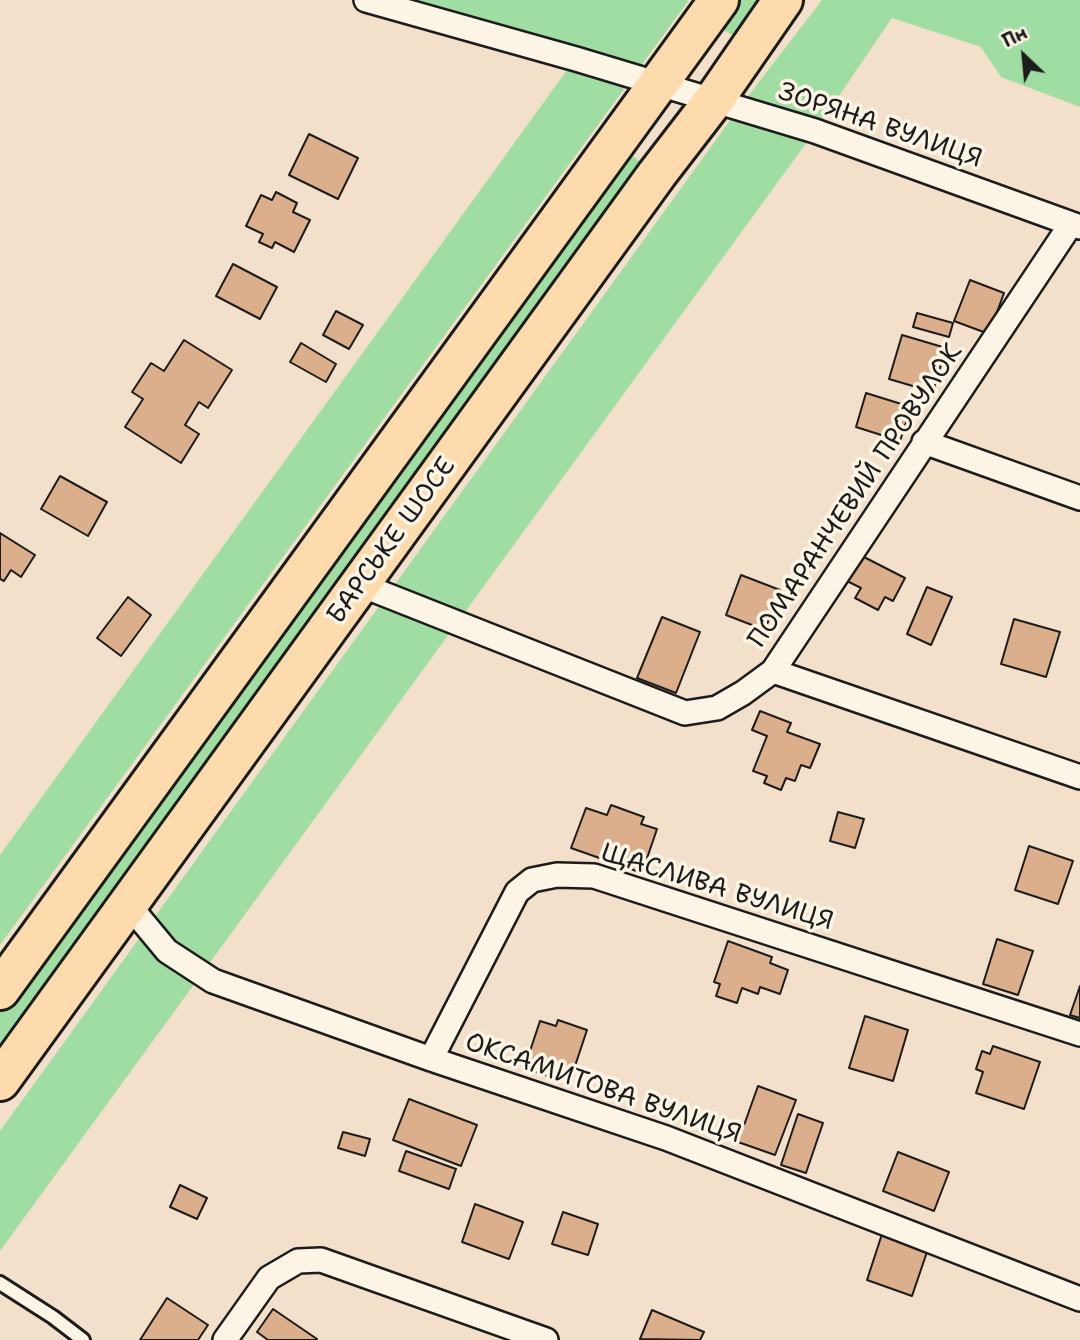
<!DOCTYPE html>
<meta charset="utf-8">
<style>
body{margin:0}
#map{position:relative;width:1080px;height:1340px;overflow:hidden;background:#f2e0ca;font-family:"Shantell Sans",sans-serif}
canvas{display:block}
.north{position:absolute;left:989px;top:21px;width:70px;height:70px;-webkit-text-stroke:5px #fcf5e5;paint-order:stroke;rotate:334deg;font-size:19px;font-weight:700;line-height:28px;text-align:center;color:#1c1c1c}
.north::after{content:'';display:block;margin:auto;width:24px;height:32px;background:#1c1c1c;clip-path:polygon(50% 0,100% 100%,50% 72%,0 100%)}
</style>
<div id="map">
<canvas width="1080" height="1340"></canvas>
<div class="north">Пн</div>
</div>
<script>
const c = document.querySelector('canvas').getContext('2d');
c.lineJoin = 'round';
function fillPath(path, color) { c.fillStyle = color; c.fill(path, 'evenodd'); }
const poly = rows => new Path2D(rows.map(r => 'M' + r).join(''));
function trace(path, color, width, dash) { c.strokeStyle = color; c.lineWidth = width; c.lineCap = dash ? 'butt' : 'round'; c.setLineDash(dash || []); c.stroke(path); }
function write(font, color, halo, rows, align = 'center') {
  c.font = font + ' "Shantell Sans",sans-serif'; c.lineWidth = 7; c.setLineDash([]); c.textBaseline = 'middle'; c.strokeStyle = halo; c.fillStyle = color; for (const [text, x, y, turn = 0] of rows) {
    c.save(); c.translate(x, y); c.rotate((+turn || 0) * Math.PI / 180); c.textAlign = isNaN(turn) ? turn : align; if (halo) c.strokeText(text, 0, 0); c.fillText(text, 0, 0); c.restore();
  }
}
fillPath(poly([
 [366,0,689,0,0,945,0,855,575,59],
 [719,0,783,0,750,46,706,19],
 [822,0,1080,0,1080,107,1001,77,981,47,892,18,815,131,0,1251,0,1131,739,108],
 [615,143,657,174,0,1082,0,991]
]), '#a0dda3');
const building = poly([
 [309,134,358,158,338,199,289,175,309,134],
 [276,192,297,203,293,212,310,220,294,252,275,242,272,248,259,242,263,234,246,226,261,195,272,200,276,192],
 [233,264,277,287,260,319,216,296,233,264],
 [970,280,1004,293,989,334,954,321,970,280],
 [336,311,363,325,349,349,323,335,336,311],
 [917,313,953,323,949,337,913,327,917,313],
 [902,335,946,348,933,392,889,379,902,335],
 [184,340,232,370,208,408,199,402,185,425,199,434,181,463,125,427,143,399,132,392,151,363,164,371,184,340],
 [301,343,336,364,326,382,290,362,301,343],
 [866,393,911,407,900,441,856,427,866,393],
 [60,476,107,502,88,536,41,509,60,476],
 [0,533,35,555,21,577,11,570,4,581,0,579,0,533],
 [860,555,905,578,893,601,885,597,878,610,855,598,861,588,847,581,860,555],
 [741,575,780,590,765,630,726,615,741,575],
 [927,587,952,597,931,645,907,634,927,587],
 [128,597,151,615,121,656,97,638,128,597],
 [662,617,700,632,676,693,637,678,662,617],
 [1014,619,1060,632,1046,677,1001,664,1014,619],
 [760,711,791,723,787,732,820,744,810,768,801,765,795,781,786,778,781,790,764,783,767,776,753,771,767,736,752,730,760,711],
 [611,805,644,817,641,824,657,829,642,873,571,848,586,808,607,815,611,805],
 [838,812,864,819,855,848,830,841,838,812],
 [1029,846,1073,861,1058,904,1015,890,1029,846],
 [997,939,1033,951,1018,995,983,984,997,939],
 [728,941,772,957,770,963,788,970,780,994,760,987,758,994,742,988,737,1003,716,996,720,984,714,982,728,941],
 [1080,986,1080,1018,1070,1015,1080,986],
 [865,1016,908,1030,893,1081,849,1068,865,1016],
 [558,1020,587,1030,571,1078,550,1070,548,1076,536,1072,537,1067,526,1063,540,1021,556,1026,558,1020],
 [993,1046,1040,1062,1024,1109,976,1093,983,1072,976,1069,982,1051,990,1054,993,1046],
 [758,1086,796,1100,775,1155,738,1142,758,1086],
 [409,1099,477,1125,461,1166,393,1140,409,1099],
 [798,1114,823,1123,806,1173,781,1165,798,1114],
 [343,1132,370,1139,365,1156,338,1148,343,1132],
 [406,1151,456,1169,449,1189,399,1171,406,1151],
 [898,1152,949,1172,934,1211,883,1191,898,1152],
 [180,1185,207,1198,197,1219,170,1207,180,1185],
 [475,1204,523,1222,509,1259,462,1242,475,1204],
 [563,1212,598,1224,588,1255,552,1244,563,1212],
 [882,1234,928,1249,912,1296,867,1280,882,1234],
 [167,1298,208,1325,198,1340,140,1340,167,1298],
 [273,1309,317,1339,316,1340,268,1340,257,1332,273,1309],
 [652,1310,704,1332,700,1340,640,1339,652,1310]
]);
fillPath(building, '#dbae8c');
trace(building, '#1c1c1c', 2);
const service = poly([
 [0,1283,53,1317,83,1340]
]);
const minor = poly([
 [366,0,576,59,815,131,1080,227],
 [924,442,1080,498],
 [361,585,685,713,717,708,743,693,773,671,1071,224],
 [773,671,1080,777],
 [128,904,167,951,213,981,431,1059,666,1138,1080,1299],
 [431,1059,517,892,532,880,557,875,594,876,1080,1034],
 [225,1340,269,1278,298,1261,321,1260,546,1340]
]);
const trunk = poly([
 [0,990,719,0],
 [0,1081,657,174,714,100,783,0]
]);
trace(service, '#1c1c1c', 18);
trace(minor, '#1c1c1c', 28);
trace(trunk, '#1c1c1c', 44);
trace(service, '#fcf5e5', 12);
trace(minor, '#fcf5e5', 23);
trace(trunk, '#fedbac', 38);
write('26px', '#1c1c1c', '#fcf5e5', [
 ["ЗОРЯНА ВУЛИЦЯ",880,126,19],
 ["ПОМАРАНЧЕВИЙ ПРОВУЛОК",856,496,-56],
 ["БАРСЬКЕ ШОСЕ",392,541,-54],
 ["ЩАСЛИВА ВУЛИЦЯ",717,888,17],
 ["ОКСАМИТОВА ВУЛИЦЯ",603,1089,19]
]);
</script>
